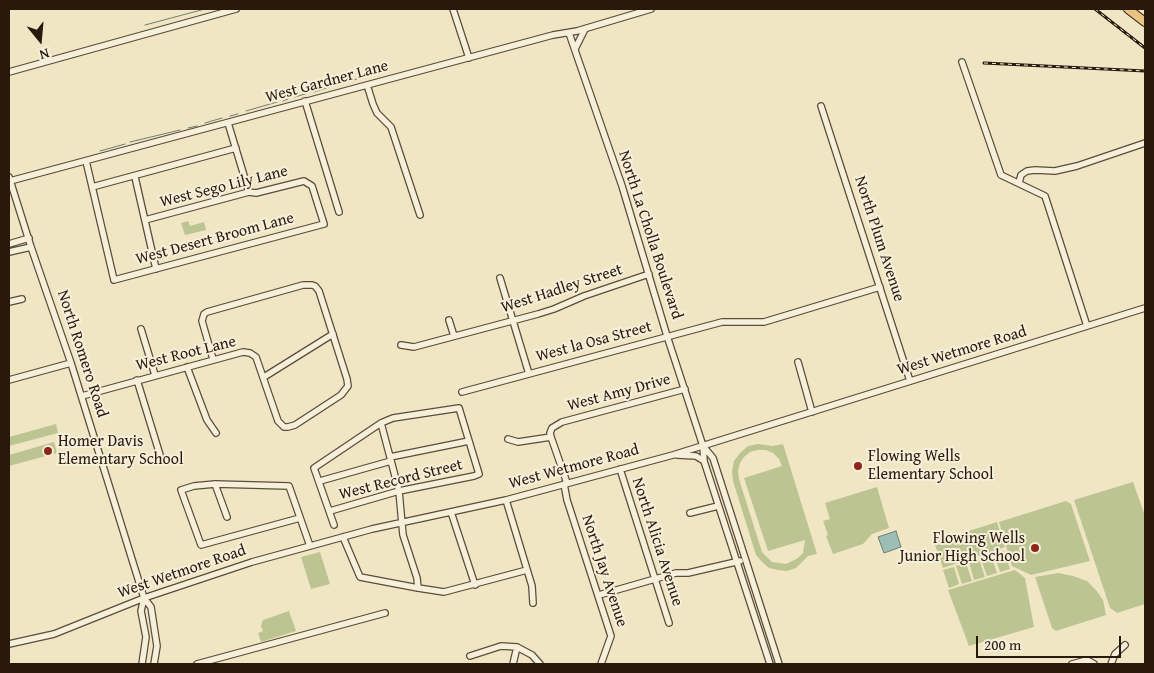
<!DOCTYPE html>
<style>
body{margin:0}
#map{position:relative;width:1154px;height:673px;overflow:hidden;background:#f1e6c4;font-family:"Gentium Book Plus",serif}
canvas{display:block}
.frame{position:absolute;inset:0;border:10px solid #29190d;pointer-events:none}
.north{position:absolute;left:15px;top:15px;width:50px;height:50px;-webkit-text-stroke:4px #f6efd9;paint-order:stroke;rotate:163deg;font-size:14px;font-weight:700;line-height:20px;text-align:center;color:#29190d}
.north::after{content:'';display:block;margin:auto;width:18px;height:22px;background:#29190d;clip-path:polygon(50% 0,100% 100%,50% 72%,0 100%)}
.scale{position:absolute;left:976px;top:636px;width:145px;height:22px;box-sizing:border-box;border:2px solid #29190d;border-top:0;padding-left:6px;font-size:15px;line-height:18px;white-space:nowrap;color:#29190d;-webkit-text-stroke:4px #f6efd9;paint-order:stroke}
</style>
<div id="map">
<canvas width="1154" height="673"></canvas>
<div class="frame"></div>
<div class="north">N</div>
<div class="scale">200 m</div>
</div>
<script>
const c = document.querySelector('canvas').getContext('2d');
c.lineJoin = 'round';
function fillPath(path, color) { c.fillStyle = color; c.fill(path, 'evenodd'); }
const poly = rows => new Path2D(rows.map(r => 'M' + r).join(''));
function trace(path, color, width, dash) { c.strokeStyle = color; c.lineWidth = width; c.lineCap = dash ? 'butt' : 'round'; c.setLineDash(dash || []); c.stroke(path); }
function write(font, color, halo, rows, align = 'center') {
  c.font = font + ' "Gentium Book Plus",serif'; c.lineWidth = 4; c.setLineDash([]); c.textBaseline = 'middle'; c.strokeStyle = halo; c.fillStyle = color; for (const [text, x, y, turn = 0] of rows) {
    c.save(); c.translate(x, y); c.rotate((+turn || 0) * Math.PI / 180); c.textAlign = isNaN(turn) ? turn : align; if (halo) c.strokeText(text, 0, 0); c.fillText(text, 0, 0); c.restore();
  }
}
fillPath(poly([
 [188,221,190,226,204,222,206,230,185,235,181,223],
 [56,424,58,433,9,446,9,437],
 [54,442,57,453,9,466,9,455],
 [758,444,773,446,783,444,817,554,808,556,796,568,787,571,778,570,769,568,762,562,756,555,733,481,732,471,734,461,740,453,748,446],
 [758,450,766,450,773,453,779,459,782,466,744,478,768,551,805,540,803,553,798,558,786,564,772,562,762,552,739,479,738,471,740,463,744,457,750,452],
 [1133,482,1145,516,1145,604,1117,613,1110,608,1074,500],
 [877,487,889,528,872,534,863,544,833,554,826,536,828,535,823,521,830,519,825,503],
 [1066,501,1071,504,1090,561,1031,575,1012,566,999,522],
 [997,522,1005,547,943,568,934,542],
 [1004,551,1010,569,1000,572,994,554],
 [320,552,330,584,311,589,301,557],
 [991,555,997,573,987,576,981,559],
 [979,559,985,577,974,580,969,562],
 [966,563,972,581,962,584,956,566],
 [954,567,959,584,949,588,943,570],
 [1015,570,1025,578,1034,627,969,646,948,590],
 [1058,573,1073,576,1087,581,1096,590,1103,600,1106,615,1056,631,1052,628,1035,577],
 [289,611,296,631,261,642,258,633,263,631,261,626,263,620]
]), '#bcc492');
const water = poly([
 [896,531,901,547,884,553,878,537,896,531]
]);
fillPath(water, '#9bbfb7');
trace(water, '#6d7d73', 1);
trace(poly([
 [145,25,205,9],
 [368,75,374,74],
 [336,85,360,78],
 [314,92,329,87],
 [295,97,308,93],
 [283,101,288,99],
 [246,111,277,102],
 [230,116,238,114],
 [205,123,222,118],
 [188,128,197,126],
 [130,142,180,130],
 [100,151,125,144]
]), '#6d7d73', 1);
const minor = poly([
 [453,9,469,58],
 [569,33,622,186,667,336,703,446,704,461,770,664],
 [575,49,585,29],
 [962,62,1001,175,1045,196,1087,326],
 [9,72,236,9],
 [367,85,373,104,377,113,391,127,420,215],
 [305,101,339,212],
 [821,106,910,381],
 [228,123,249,192],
 [86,161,114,280,324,224,312,186,304,181,256,193,249,192,145,220],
 [9,177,31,247,71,363,144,598,151,607,157,646,154,664],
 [135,177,156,269],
 [10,181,553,35,577,31,651,9],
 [1019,183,1021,175,1027,171,1035,170,1055,171,1077,166,1145,143],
 [92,187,236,148],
 [9,244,29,238],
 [9,252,31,247],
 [500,278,529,374],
 [9,302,22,299],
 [449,320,454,336],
 [141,329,155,375],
 [401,345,414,347,538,314,554,309,584,296,649,274],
 [798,362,812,412],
 [187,367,207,420,216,433],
 [264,377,333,334],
 [9,380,71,363],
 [137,380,160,455],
 [462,392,722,322,764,322,880,287],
 [82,396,243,352,250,353,256,357,278,421,284,427,288,427,295,425,341,395,348,386,347,379,319,291,315,286,312,285,303,285,207,312,204,314,202,321,213,359],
 [381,423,399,491,403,535,417,578,418,588],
 [551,437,567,483],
 [508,439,518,442,551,437,550,433,552,428,562,422,685,389],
 [703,446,713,458,779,664],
 [677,455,696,456,704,461],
 [390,457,469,441],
 [620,469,669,623],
 [320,481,391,461],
 [215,484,227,517],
 [564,484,567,500,611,636,601,664],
 [506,500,532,586,533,603],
 [330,511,399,491,474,476,479,474,459,408,393,418,381,423,314,468,334,525],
 [451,512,475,585],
 [690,513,718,506],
 [300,518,201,545,181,490,194,486,215,484,289,486,310,546],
 [343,537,360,577,418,588,444,592,527,570],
 [599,595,676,573,688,573,740,561],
 [9,644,54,634,144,598,252,562,372,529,506,500,673,455,1145,308],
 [470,656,501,646,517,647,532,655,540,664],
 [142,664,146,637,141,611,144,598],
 [197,664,385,613],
 [513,664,517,647],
 [1072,664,1087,660,1094,664],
 [1111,664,1115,654,1125,645]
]);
const major = poly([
 [1128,9,1145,22]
]);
trace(minor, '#5b4c3b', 8);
trace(major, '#29190d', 10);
trace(minor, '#f6efd9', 5.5);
trace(major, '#e8c382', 8);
const rail = poly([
 [1095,9,1145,48],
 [984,63,1145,71]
]);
trace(rail, '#29190d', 3);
trace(rail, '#f6efd9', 1, [4]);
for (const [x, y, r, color] of [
 [48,451,5,"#8f2418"],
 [858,466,5,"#8f2418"],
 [1035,548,5,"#8f2418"]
]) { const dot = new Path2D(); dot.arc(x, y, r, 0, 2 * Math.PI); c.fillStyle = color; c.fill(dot); trace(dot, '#f6efd9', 2); }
write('16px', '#29190d', '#f6efd9', [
 ["West Gardner Lane",327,82,-15],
 ["West Sego Lily Lane",224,187,-14],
 ["North La Cholla Boulevard",650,235,72],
 ["West Desert Broom Lane",215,239,-15],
 ["North Plum Avenue",879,239,72],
 ["West Hadley Street",562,289,-18],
 ["West la Osa Street",594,342,-15],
 ["West Wetmore Road",962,351,-17],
 ["North Romero Road",82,354,72],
 ["West Root Lane",186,354,-14],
 ["West Amy Drive",619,393,-15],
 ["West Wetmore Road",574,467,-15],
 ["West Record Street",401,480,-14],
 ["North Alicia Avenue",657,542,72],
 ["North Jay Avenue",604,571,72],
 ["West Wetmore Road",182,572,-19]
]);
write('16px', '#29190d', '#f6efd9', [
 ["Homer Davis",58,442],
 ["Elementary School",58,460],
 ["Flowing Wells",868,457],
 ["Elementary School",868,475],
 ["Flowing Wells",1025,539,"right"],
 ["Junior High School",1025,557,"right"]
], 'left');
</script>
